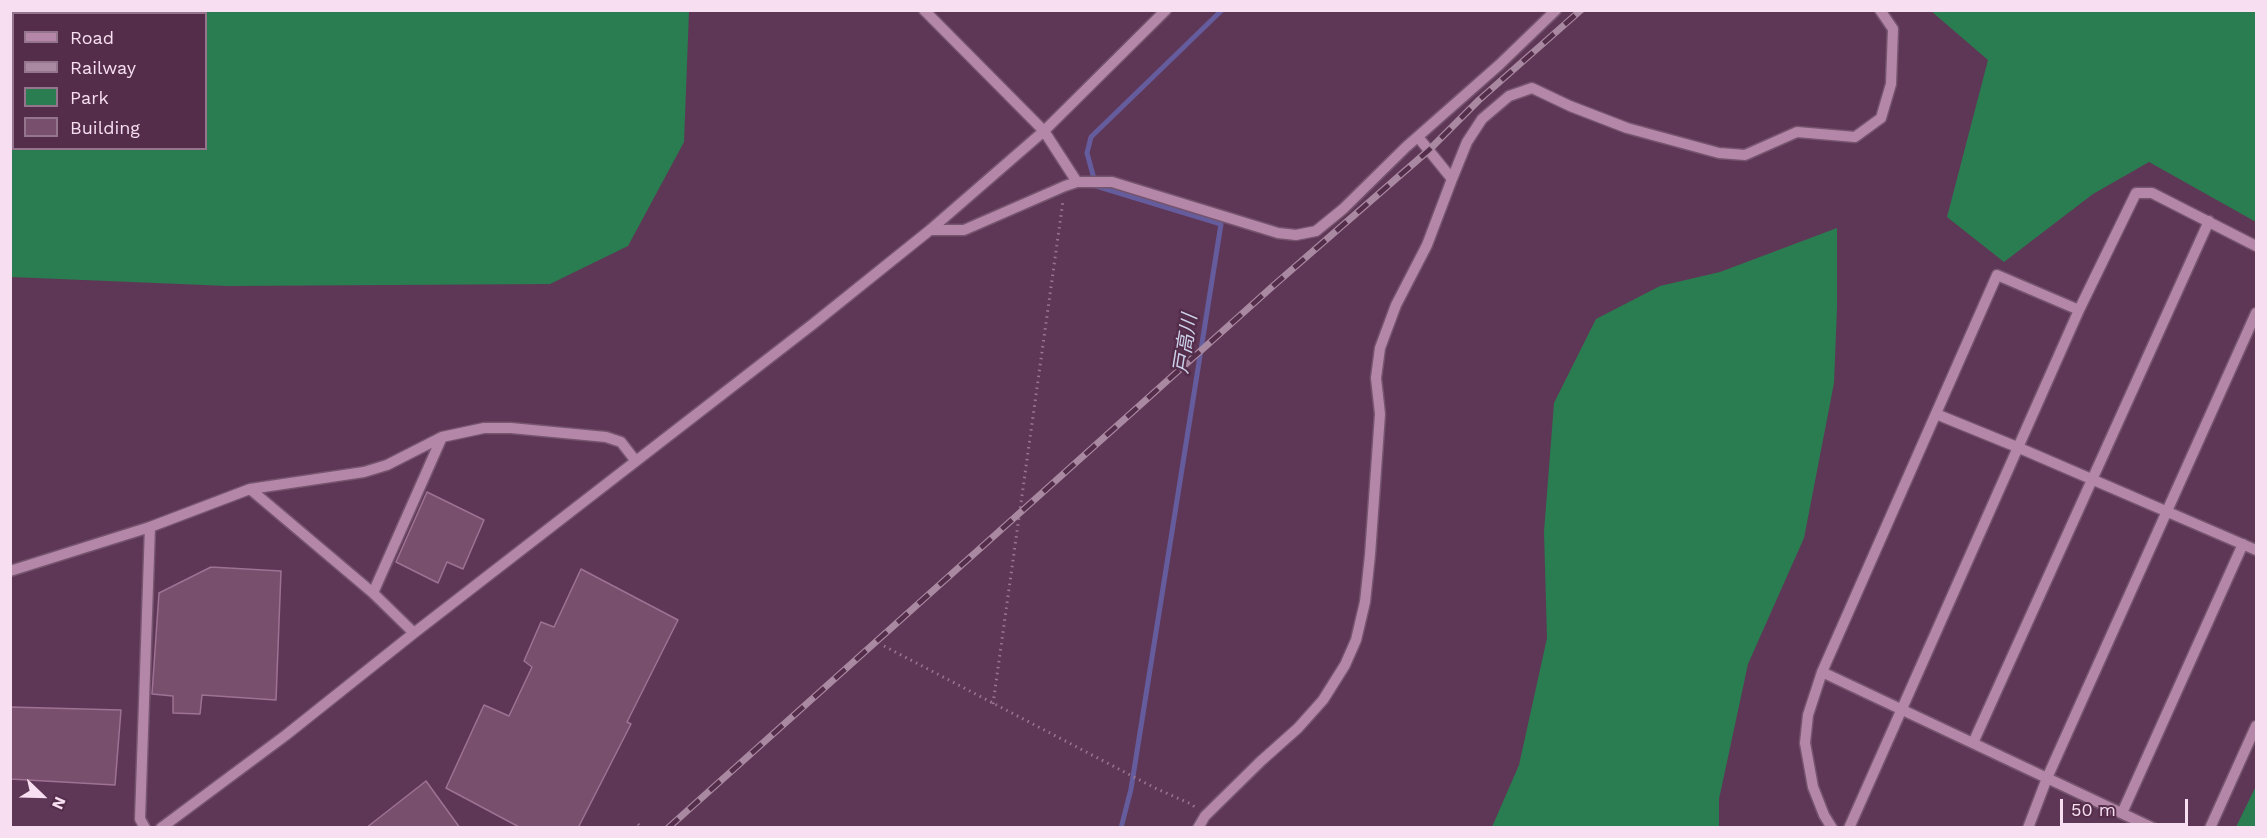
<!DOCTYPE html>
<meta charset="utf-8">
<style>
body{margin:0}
#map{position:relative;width:2267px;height:838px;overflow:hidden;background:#5f3756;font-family:"Work Sans",sans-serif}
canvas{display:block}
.frame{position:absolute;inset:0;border:12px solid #f7def0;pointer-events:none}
.legend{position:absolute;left:12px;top:12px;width:195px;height:138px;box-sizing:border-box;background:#542d4b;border:2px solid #95748d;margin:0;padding:8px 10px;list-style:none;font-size:18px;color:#f7def0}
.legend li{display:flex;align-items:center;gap:12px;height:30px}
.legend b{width:30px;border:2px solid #95748d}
.north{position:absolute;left:12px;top:766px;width:60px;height:60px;-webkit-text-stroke:4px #542d4b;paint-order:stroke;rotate:113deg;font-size:16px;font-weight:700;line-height:24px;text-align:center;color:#f7def0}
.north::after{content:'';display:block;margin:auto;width:21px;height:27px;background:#f7def0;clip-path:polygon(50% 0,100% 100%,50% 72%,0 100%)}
.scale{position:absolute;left:2060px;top:799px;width:128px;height:27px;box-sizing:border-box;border:3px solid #f7def0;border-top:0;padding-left:8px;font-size:18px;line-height:21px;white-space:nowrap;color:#f7def0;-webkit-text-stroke:4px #542d4b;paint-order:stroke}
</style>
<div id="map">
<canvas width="2267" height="838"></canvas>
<div class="frame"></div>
<ul class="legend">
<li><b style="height:8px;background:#b486a8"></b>Road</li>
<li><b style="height:8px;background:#a988a1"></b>Railway</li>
<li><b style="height:16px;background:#297d50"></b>Park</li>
<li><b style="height:16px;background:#794f6e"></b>Building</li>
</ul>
<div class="north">N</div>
<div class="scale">50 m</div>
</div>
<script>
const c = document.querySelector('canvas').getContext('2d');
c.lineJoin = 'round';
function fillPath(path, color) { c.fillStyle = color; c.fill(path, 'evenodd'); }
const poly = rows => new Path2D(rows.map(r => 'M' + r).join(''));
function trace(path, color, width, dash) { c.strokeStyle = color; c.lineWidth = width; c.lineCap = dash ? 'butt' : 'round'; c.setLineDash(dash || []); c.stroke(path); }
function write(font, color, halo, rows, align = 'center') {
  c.font = font + ' "Work Sans","Noto Sans JP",sans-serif'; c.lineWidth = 5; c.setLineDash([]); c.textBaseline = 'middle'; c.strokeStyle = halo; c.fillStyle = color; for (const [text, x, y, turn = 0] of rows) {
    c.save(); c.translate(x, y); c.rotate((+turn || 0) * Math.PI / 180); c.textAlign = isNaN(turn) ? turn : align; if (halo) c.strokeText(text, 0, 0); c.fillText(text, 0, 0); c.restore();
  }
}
fillPath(poly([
 [11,10,689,11,684,142,628,246,550,284,228,286,11,277],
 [14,14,206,14,206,148,14,148],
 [1931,11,2256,11,2256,222,2149,162,2093,194,2004,262,1947,217,1988,60],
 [1837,228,1837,308,1834,383,1804,538,1748,664,1719,799,1719,827,1492,827,1519,765,1547,638,1544,532,1554,403,1596,319,1660,286,1720,272],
 [2256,786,2256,827,2236,827]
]), '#297d50');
trace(poly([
 [1121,828,1131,789,1221,224,1096,186,1087,153,1091,137,1222,10]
]), '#655c9d', 5);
const building = poly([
 [427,492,484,520,463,569,447,562,438,583,396,562,427,492],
 [211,567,281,571,276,700,202,695,200,714,173,713,173,696,152,694,159,593,211,567],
 [581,569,678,620,627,722,631,724,578,828,521,828,446,788,484,705,509,716,532,667,524,661,541,622,554,627,581,569],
 [10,707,121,710,115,785,10,779,10,707],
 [426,781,460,828,366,828,426,781]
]);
fillPath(building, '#794f6e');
trace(building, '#9e7293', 1.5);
const minor = poly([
 [924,10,1044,131,1077,182],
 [1452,179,1467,142,1482,119,1509,96,1532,88,1570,106,1627,128,1719,153,1745,155,1797,132,1855,137,1881,118,1891,84,1893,29,1880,10],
 [930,230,964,230,1065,186,1077,182,1112,182,1278,233,1296,235,1316,231,1343,209,1406,147,1499,65,1556,10],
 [1936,414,2017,447,2256,550],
 [250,489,373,593,414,633],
 [10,571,150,527,250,489,364,472,387,465,442,437,484,428,511,428,606,437,621,442,635,460],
 [373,593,442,437],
 [1822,672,2153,828],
 [1973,743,2209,221],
 [2122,813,2243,544],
 [145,828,140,819,150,527],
 [161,828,286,735,414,633,813,324,930,230,1044,131,1166,10],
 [1198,828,1205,816,1261,761,1298,728,1323,700,1345,665,1356,640,1365,602,1370,555,1380,414,1376,378,1380,348,1396,305,1427,245,1452,179,1418,137],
 [1832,828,1824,815,1813,787,1805,743,1808,715,1822,672,1997,275,2079,310],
 [1849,828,2079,310,2136,193,2152,193,2256,246],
 [2028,828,2047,778,2256,313],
 [2210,828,2256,726]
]);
trace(minor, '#75546e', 13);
trace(poly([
 [884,646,1155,788,1191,804,1196,808],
 [993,704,1063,201],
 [638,824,641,828]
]), '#987690', 3, [1.5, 4.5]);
trace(minor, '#b486a8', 10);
const rail = poly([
 [668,828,1273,286,1429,150,1479,100,1581,10]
]);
trace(rail, '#a988a1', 7);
trace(rail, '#542d4b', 4.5, [14]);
write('italic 20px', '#cdd2eb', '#542d4b', [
 ["戸高川",1186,344,-81]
]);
</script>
